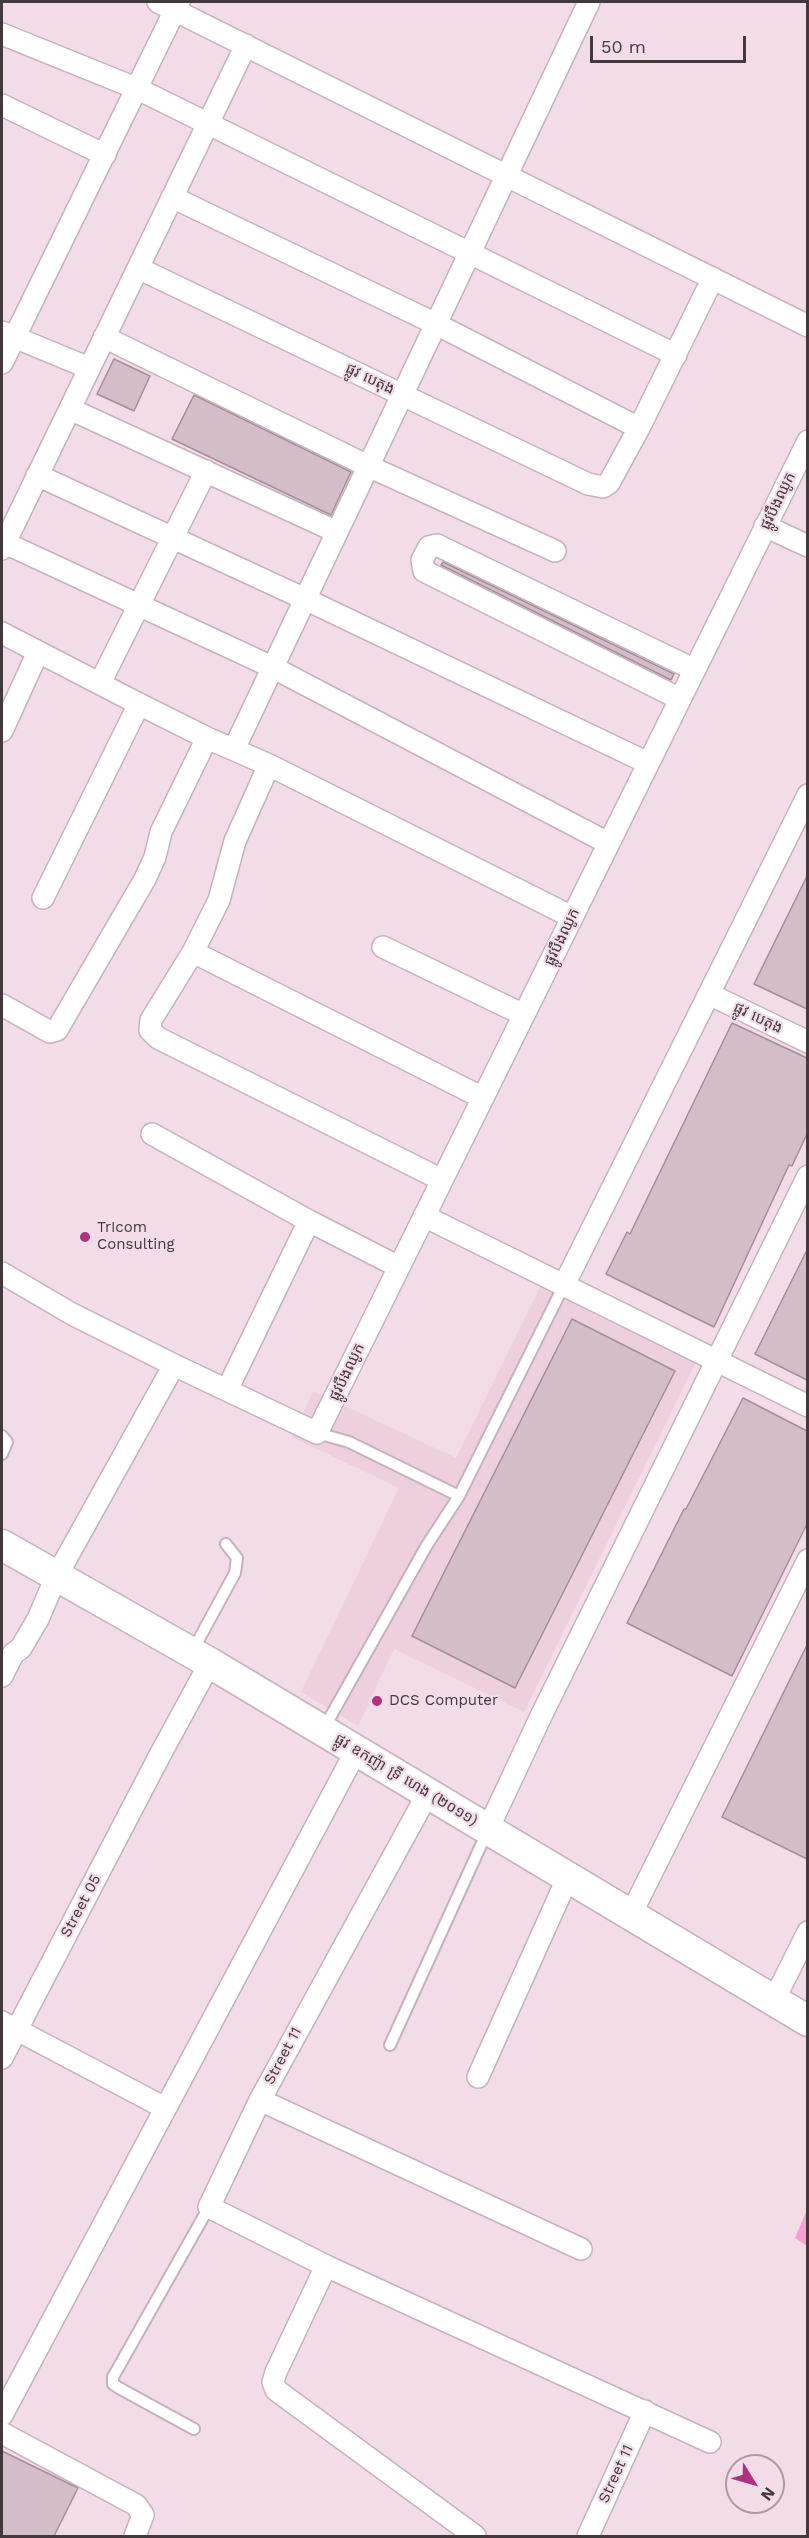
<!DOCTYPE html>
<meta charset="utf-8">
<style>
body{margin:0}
#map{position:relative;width:809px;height:2538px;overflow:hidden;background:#f2dce7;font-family:"Work Sans",sans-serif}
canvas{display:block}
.frame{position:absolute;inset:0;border:3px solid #42393d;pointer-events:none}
.north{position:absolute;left:725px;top:2454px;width:60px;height:60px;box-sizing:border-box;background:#f2dce7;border:2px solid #ac9ba3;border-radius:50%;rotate:127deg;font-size:16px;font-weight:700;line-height:24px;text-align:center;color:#42393d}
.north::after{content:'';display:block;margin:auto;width:21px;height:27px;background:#af3180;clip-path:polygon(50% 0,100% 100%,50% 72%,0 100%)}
.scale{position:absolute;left:590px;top:36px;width:156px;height:27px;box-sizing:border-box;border:3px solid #42393d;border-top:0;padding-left:8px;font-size:18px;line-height:21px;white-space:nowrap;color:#42393d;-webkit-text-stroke:4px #f2dce7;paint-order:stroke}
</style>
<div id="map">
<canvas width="809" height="2538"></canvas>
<div class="frame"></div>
<div class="north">N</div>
<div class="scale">50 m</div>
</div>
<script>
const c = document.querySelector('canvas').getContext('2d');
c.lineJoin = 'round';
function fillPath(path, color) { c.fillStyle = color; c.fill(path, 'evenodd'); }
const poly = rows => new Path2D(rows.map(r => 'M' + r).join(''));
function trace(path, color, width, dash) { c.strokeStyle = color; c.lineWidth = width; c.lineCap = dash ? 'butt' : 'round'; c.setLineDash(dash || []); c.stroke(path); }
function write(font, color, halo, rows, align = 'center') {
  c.font = font + ' "Work Sans","Noto Sans Khmer",sans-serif'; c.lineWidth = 4.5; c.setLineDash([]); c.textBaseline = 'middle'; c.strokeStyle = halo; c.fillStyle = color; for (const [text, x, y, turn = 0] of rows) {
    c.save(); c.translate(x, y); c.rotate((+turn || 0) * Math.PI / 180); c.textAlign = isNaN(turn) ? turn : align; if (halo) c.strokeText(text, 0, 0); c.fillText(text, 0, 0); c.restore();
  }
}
fillPath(poly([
 [550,1267,705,1344,524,1712,394,1649,358,1726,301,1692,399,1488,292,1437,313,1391,456,1458]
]), '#edcfdd');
fillPath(poly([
 [807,2210,808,2246,807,2246,795,2238]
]), '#f99fcf');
const building = poly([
 [114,359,150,376,134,411,97,394,114,359],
 [194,395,351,472,331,515,172,439,194,395],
 [443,562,674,674,671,680,441,565,443,562],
 [807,876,807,1009,754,984,807,876],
 [732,1023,807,1058,807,1134,792,1166,789,1165,714,1327,606,1274,627,1232,630,1234,732,1023],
 [807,1250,807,1380,755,1354,807,1250],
 [572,1319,675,1371,515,1688,412,1636,572,1319],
 [743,1398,807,1431,807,1524,732,1676,627,1623,684,1509,686,1509,743,1398],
 [807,1645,807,1859,722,1817,807,1645],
 [2,2451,78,2488,54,2536,2,2536,2,2451]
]);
fillPath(building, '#d3bdc8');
trace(building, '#a48f99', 1.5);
const lane = poly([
 [317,1433,349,1442,459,1496],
 [2,1436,7,1442,2,1454],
 [193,1650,235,1573,237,1558,226,1544],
 [323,1730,427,1545,459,1496,564,1285],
 [390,2045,487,1832],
 [194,2429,119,2388,113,2384,113,2377,209,2207]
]);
const street = poly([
 [158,2,808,326],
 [2,34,138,89,676,355],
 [2,105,105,155],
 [172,197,436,324,639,428],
 [138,268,588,484,603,487,609,483,639,428,713,278],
 [2,332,89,368],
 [104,337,368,466,555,551],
 [2,363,179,2],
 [70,409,337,532],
 [37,475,305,599,648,763],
 [765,526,808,546],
 [5,543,272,667,608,843],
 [2,549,246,45],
 [2,633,139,704,207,738,269,765,572,917],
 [100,683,206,471],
 [680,699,424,571,422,560,429,547,437,545,693,669],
 [2,731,38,652],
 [234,749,589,2],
 [269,765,235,841,219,900,193,952,151,1020,150,1030,158,1038,442,1180],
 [43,898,139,704],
 [383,947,524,1015],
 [193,952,483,1098],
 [709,994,808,1042],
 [2,1005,50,1032,57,1030,145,879,155,857,161,832,207,738],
 [152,1134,309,1221,399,1267],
 [424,1216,808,1406],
 [2,1273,72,1314,174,1365,317,1433,808,441],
 [564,1285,808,795],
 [227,1390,309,1221],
 [2,1676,13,1654,21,1648,38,1619,56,1577,174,1365],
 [428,1793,260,2100,209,2207,326,2266,710,2442],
 [488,1829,542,1714,808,1176],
 [631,1914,808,1560],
 [774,2000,808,1932],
 [2,2022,165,2108],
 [2,2058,160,1755,210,1663],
 [478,2077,568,1877],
 [260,2100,581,2249],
 [326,2266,276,2372,273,2382,276,2390,475,2536],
 [2,2415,356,1751],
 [2,2433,136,2505,143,2515,135,2536],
 [588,2536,645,2411]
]);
const secondary = poly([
 [2,1545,210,1663,808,2021]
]);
trace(lane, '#c7b1bc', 14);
trace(street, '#c7b1bc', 24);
trace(secondary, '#c7b1bc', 33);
trace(lane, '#fff', 10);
trace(street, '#fff', 21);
trace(secondary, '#fff', 30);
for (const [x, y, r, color] of [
 [85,1237,6,"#af3180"],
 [377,1701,6,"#af3180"]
]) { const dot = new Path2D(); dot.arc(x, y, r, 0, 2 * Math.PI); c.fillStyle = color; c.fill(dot); trace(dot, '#f2dce7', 2); }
write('15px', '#42393d', '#f2dce7', [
 ["ផ្លូវ បេតុង",370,379,26],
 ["ផ្លូវបឹងឈូក",778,501,-64],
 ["ផ្លូវបឹងឈូក",562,937,-64],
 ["ផ្លូវ បេតុង",758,1018,26],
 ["ផ្លូវបឹងឈូក",347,1372,-64],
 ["ផ្លូវ ឧកញ៉ា ទ្រី ហេង (២០១១)",406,1780,31],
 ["Street 05",81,1906,-62],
 ["Street 11",283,2056,-62],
 ["Street 11",616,2474,-65]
]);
write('15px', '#42393d', '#f2dce7', [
 ["TrIcom",97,1228],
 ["Consulting",97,1245],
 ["DCS Computer",389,1701]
], 'left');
</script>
